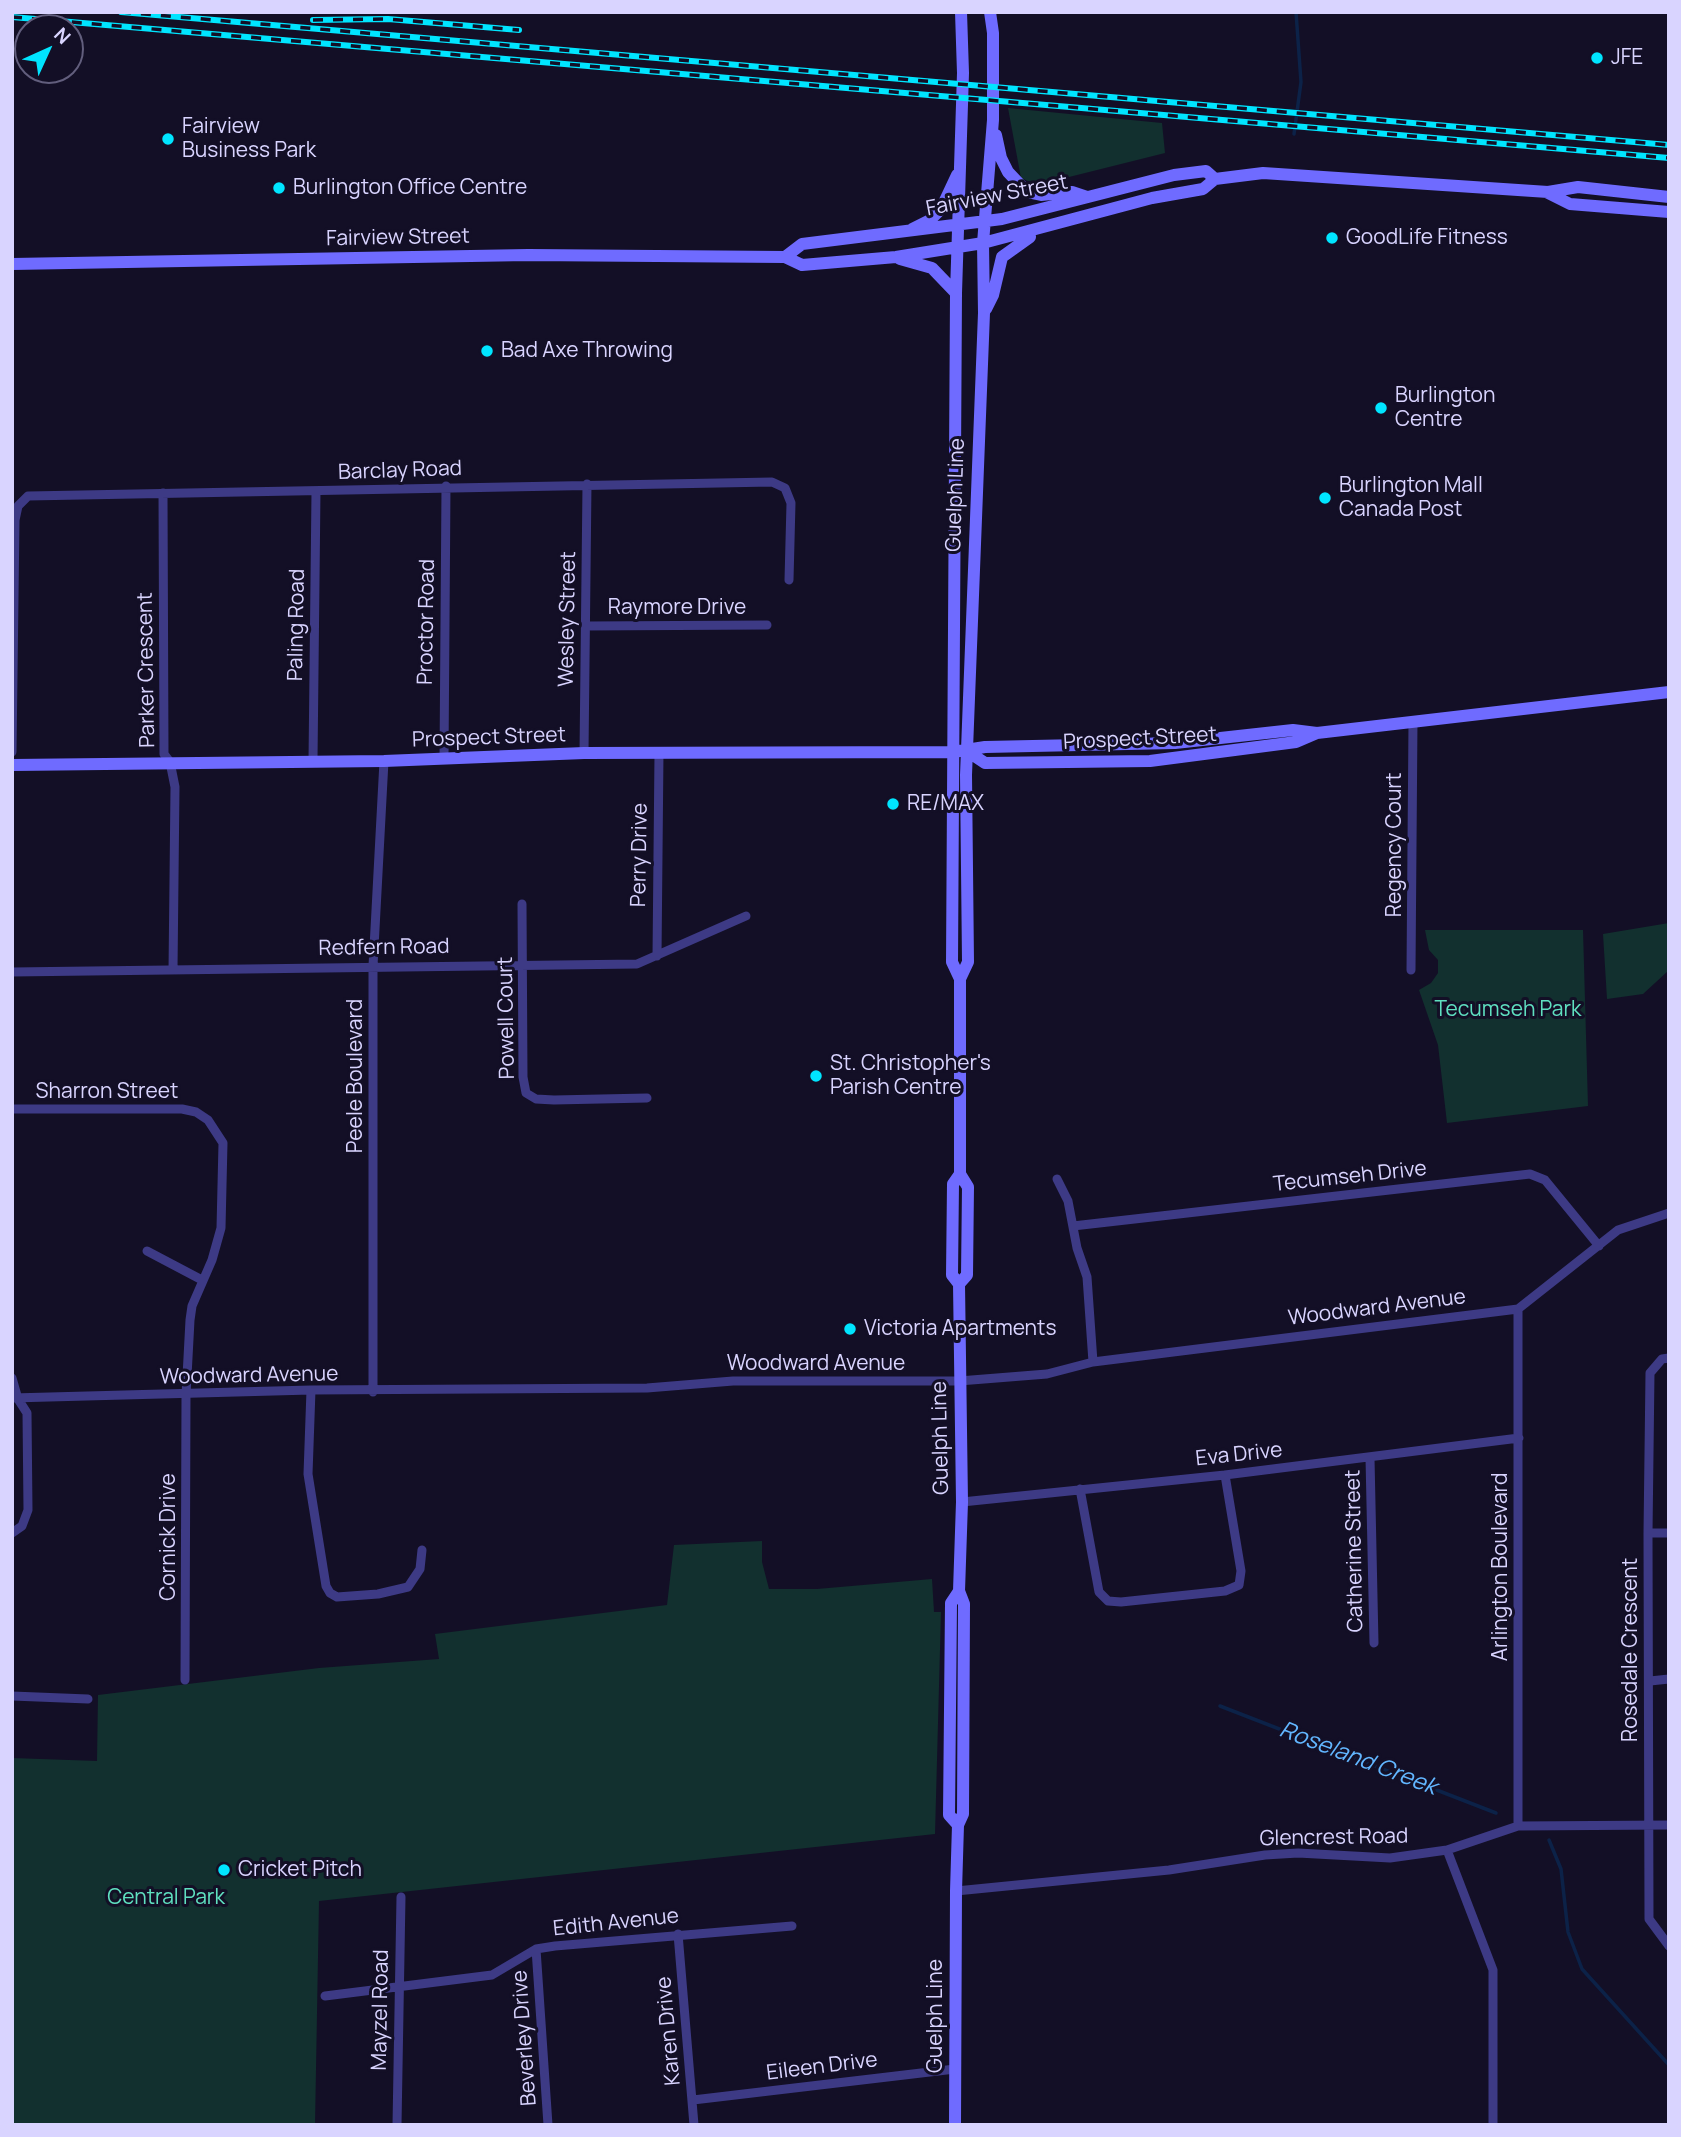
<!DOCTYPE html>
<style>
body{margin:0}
#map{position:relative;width:1681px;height:2137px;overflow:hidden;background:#130f26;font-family:Manrope,sans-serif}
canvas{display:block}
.frame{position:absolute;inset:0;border:14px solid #d9d4ff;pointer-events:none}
.north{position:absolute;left:14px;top:14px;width:70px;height:70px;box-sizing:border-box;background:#130f26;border:2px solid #625e7d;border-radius:50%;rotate:45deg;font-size:19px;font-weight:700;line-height:28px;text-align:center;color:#d9d4ff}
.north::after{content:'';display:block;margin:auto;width:24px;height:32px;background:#00e5ff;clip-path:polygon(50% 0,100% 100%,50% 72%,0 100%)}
</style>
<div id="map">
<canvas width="1681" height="2137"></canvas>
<div class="frame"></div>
<div class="north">N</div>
</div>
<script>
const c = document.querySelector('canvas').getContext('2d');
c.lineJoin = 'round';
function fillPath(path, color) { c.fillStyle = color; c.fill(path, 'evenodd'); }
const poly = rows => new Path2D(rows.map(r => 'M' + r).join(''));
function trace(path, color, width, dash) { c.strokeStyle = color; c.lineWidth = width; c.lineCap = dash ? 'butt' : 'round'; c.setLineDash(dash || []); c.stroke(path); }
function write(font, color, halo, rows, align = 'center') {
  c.font = font + ' Manrope,sans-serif'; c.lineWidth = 6; c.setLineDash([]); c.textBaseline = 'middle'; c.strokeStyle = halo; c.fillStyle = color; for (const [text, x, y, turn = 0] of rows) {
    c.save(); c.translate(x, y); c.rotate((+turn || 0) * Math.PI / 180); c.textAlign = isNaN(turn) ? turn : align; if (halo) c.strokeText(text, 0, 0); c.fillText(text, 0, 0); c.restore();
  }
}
fillPath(poly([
 [1008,108,1162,123,1165,153,1037,185,1021,178],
 [1669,923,1668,971,1643,994,1607,999,1603,934],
 [1425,930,1583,930,1588,1106,1447,1123,1438,1045,1419,990,1431,983,1438,973,1438,960,1429,950],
 [762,1541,762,1562,769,1589,817,1589,932,1579,934,1612,941,1612,935,1834,319,1901,315,2125,12,2125,12,1758,97,1761,98,1695,319,1668,439,1659,435,1634,667,1605,674,1545]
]), '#12302f');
trace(poly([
 [1294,134,1301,82,1296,12],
 [1220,1706,1496,1813],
 [1549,1840,1561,1869,1568,1932,1582,1969,1669,2065]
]), '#0c2248', 3.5);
trace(poly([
 [163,493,164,754,170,762,175,787,173,970],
 [586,626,767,625],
 [12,752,15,520,18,506,28,496,772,482,785,488,791,503,789,580],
 [584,753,587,484],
 [444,759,446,486],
 [313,760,316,491],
 [522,904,523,1077,526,1093,536,1099,554,1100,647,1098],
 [657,956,659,753],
 [1411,970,1413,721],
 [12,972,637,964,746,916],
 [12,1109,182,1109,196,1112,208,1120,223,1143,221,1228,212,1260,192,1306,190,1320,186,1395,185,1680],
 [1057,1179,1068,1201,1077,1248,1087,1277,1093,1362],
 [1073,1226,1530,1174,1545,1180,1599,1246],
 [147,1251,202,1280],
 [1669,1358,1662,1359,1650,1373,1648,1533,1649,1919,1669,1946],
 [12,1378,18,1399,27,1413,28,1510,22,1526,12,1533],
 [311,1390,308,1474,326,1586,330,1593,337,1597,378,1594,408,1587,420,1569,422,1550],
 [373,1392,373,966,384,761],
 [12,1398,311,1390,647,1388,733,1381,959,1381,1047,1374,1093,1362,1518,1309,1618,1230,1669,1213],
 [1370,1458,1374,1643],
 [1080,1489,1099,1592,1108,1601,1121,1602,1225,1591,1239,1585,1241,1571,1225,1475],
 [962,1502,1225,1475,1519,1438],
 [1648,1533,1669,1533],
 [1650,1681,1669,1679],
 [12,1696,88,1699],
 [1518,1826,1518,1309],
 [1447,1850,1493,1970,1493,2125],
 [956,1891,1169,1870,1265,1855,1298,1853,1390,1858,1447,1850,1518,1826,1669,1825],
 [678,1934,694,2125],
 [536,1949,548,2125],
 [325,1996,492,1975,536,1949,555,1946,792,1926],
 [693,2100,955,2069],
 [397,2125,401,1897]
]), '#3d3a85', 9);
trace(poly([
 [996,135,1001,158,1008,172,1027,192,1041,195,1072,192,1087,197],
 [1548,193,1570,204,1669,212],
 [912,229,930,220,941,209,957,175],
 [785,257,802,244,1002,219,1174,175,1206,171,1215,179],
 [900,259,932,268,956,293],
 [12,264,528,255,785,257,802,265,896,257,983,243,1152,198,1203,189,1215,179,1263,173,1548,192,1578,187,1669,197],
 [986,309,993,295,1002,257,1030,237],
 [967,751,985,763,1150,761,1296,742,1317,733],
 [12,765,384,761,584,753,953,752,985,747,1175,743,1293,730,1317,733,1669,692],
 [960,979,968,962,966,775,984,313,983,243,993,120,993,33,990,12],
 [959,1284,967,1275,968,1187,960,1174,960,979,952,962,956,293,963,73,961,12],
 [958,1825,949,1815,951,1603,959,1591],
 [955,2125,956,1891,958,1825,963,1814,964,1604,959,1591,962,1502,959,1284,952,1275,953,1184,960,1174]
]), '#6f6bff', 12);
const rail = poly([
 [121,12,1669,145],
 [12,17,1669,158],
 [313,20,388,19,519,30]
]);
trace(rail, '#00e5ff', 6);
trace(rail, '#130f26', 3.5, [10]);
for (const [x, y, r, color] of [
 [1597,58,7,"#00e5ff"],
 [168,139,7,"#00e5ff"],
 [279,188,7,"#00e5ff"],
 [1332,238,7,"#00e5ff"],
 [487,351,7,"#00e5ff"],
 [1381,408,7,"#00e5ff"],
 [1325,498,7,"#00e5ff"],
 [893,804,7,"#00e5ff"],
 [816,1076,7,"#00e5ff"],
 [850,1329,7,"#00e5ff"],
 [224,1870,7,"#00e5ff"]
]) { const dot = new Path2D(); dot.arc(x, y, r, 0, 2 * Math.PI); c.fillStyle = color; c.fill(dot); trace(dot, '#130f26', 2.5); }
write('21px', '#d9d4ff', '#130f26', [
 ["JFE",1611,58],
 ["Fairview",182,127],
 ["Business Park",182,151],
 ["Burlington Office Centre",293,188],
 ["GoodLife Fitness",1346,238],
 ["Bad Axe Throwing",501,351],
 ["Burlington",1395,396],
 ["Centre",1395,420],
 ["Burlington Mall",1339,486],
 ["Canada Post",1339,510],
 ["RE/MAX",907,804],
 ["St. Christopher's",830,1064],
 ["Parish Centre",830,1088],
 ["Victoria Apartments",864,1329],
 ["Cricket Pitch",238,1870]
], 'left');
write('21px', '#d9d4ff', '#130f26', [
 ["Fairview Street",997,196,-11],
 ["Fairview Street",398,238,-1],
 ["Barclay Road",400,471,-2],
 ["Guelph Line",956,495,-88],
 ["Raymore Drive",677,608],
 ["Wesley Street",568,619,-89],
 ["Proctor Road",427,622,-89],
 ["Paling Road",297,625,-89],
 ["Parker Crescent",147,670,-91],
 ["Prospect Street",489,738,-2],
 ["Prospect Street",1140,739,-3],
 ["Regency Court",1395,845,-90],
 ["Perry Drive",640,855,-89],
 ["Redfern Road",384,948,-1],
 ["Powell Court",507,1018,-91],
 ["Peele Boulevard",356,1076,-90],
 ["Sharron Street",107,1092],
 ["Tecumseh Drive",1350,1177,-6],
 ["Woodward Avenue",1377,1308,-7],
 ["Woodward Avenue",816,1364],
 ["Woodward Avenue",249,1376,-1],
 ["Guelph Line",941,1438,-91],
 ["Eva Drive",1239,1455,-6],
 ["Cornick Drive",169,1537,-90],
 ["Catherine Street",1355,1551,-91],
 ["Arlington Boulevard",1501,1567,-90],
 ["Rosedale Crescent",1631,1650,-90],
 ["Glencrest Road",1334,1838,-1],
 ["Edith Avenue",616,1923,-6],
 ["Mayzel Road",381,2010,-89],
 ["Guelph Line",936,2016,-90],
 ["Karen Drive",669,2031,-95],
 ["Beverley Drive",525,2038,-94],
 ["Eileen Drive",822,2067,-7]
]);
write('21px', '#5fe0c0', '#130f26', [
 ["Tecumseh Park",1508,1010],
 ["Central Park",166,1898]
]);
write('italic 23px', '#62b6ff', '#130f26', [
 ["Roseland Creek",1358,1759,21]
]);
</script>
